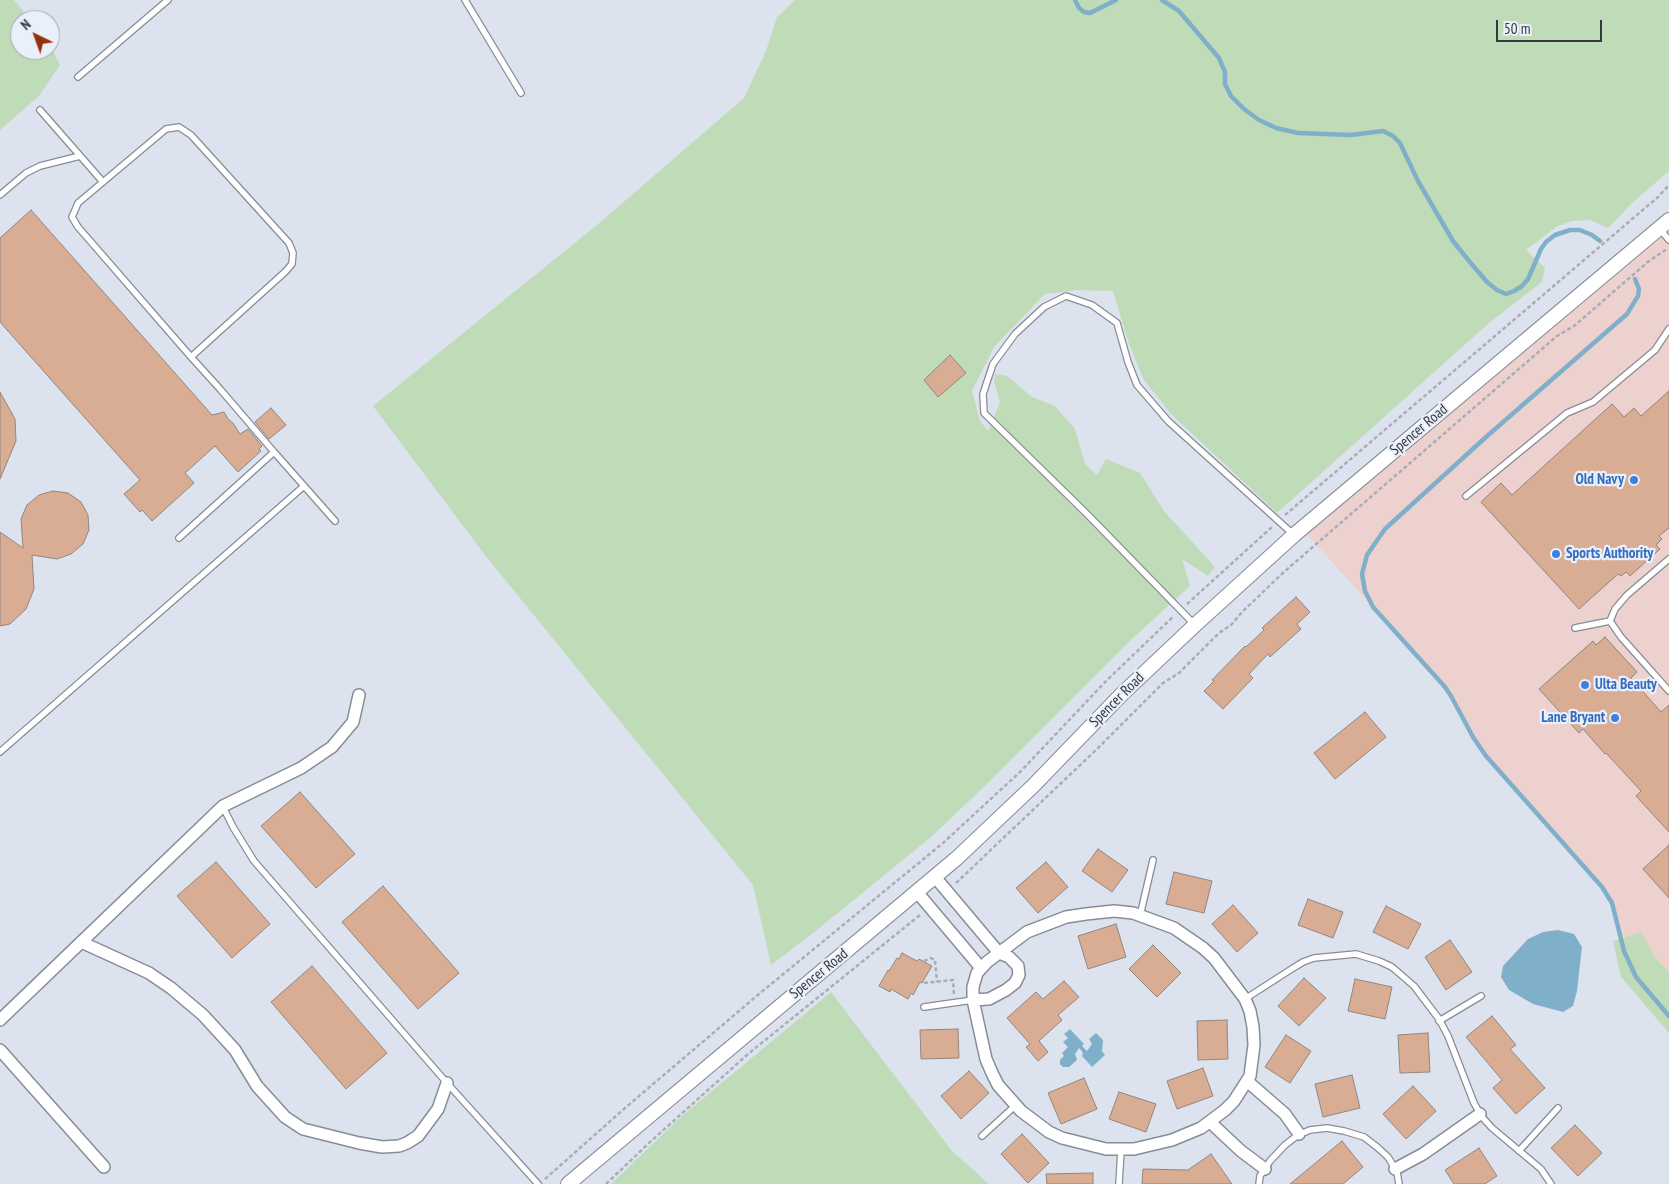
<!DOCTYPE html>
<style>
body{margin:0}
#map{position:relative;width:1669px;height:1184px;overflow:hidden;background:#dde3ee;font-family:"PT Sans Narrow",sans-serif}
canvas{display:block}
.north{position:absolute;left:10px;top:10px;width:50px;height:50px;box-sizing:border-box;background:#eaf0fb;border:1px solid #a2a6af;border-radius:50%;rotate:318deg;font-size:14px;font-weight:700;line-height:20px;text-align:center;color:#36383c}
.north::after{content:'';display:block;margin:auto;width:18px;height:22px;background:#97310d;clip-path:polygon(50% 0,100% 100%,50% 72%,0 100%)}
.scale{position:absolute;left:1496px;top:20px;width:106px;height:22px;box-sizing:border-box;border:2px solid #36383c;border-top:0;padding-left:6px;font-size:15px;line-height:18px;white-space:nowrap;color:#36383c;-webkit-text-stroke:4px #eaf0fb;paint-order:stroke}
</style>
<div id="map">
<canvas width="1669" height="1184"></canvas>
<div class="north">N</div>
<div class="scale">50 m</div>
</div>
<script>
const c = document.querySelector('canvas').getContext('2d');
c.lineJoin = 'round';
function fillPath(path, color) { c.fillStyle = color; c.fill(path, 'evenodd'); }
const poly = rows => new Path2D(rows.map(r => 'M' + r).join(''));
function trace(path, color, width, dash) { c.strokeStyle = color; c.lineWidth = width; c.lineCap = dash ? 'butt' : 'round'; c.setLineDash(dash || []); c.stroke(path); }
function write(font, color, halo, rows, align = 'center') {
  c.font = font + ' "PT Sans Narrow",sans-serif'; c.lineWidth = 4.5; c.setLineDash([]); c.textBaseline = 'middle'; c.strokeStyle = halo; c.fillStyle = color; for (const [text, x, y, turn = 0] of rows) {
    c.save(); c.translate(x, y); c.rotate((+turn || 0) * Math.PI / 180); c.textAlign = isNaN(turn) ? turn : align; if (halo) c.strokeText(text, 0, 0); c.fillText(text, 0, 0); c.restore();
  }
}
fillPath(poly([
 [1669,220,1669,973,1654,956,1641,933,1621,938,1612,903,1602,887,1486,756,1473,737,1451,696,1445,687,1302,529]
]), '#ecd1cf');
fillPath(poly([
 [0,0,14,0,30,20,20,20,20,50,50,50,50,46,60,65,39,96,0,130],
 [795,0,1669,0,1669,171,1632,203,1608,228,1590,220,1572,221,1556,227,1526,250,1545,268,1542,282,1489,323,1277,513,1171,414,1144,380,1129,344,1113,291,1077,290,1045,294,994,347,972,391,980,421,988,431,1000,402,994,381,995,374,1007,376,1032,397,1055,406,1075,429,1085,464,1097,475,1106,459,1140,473,1164,511,1215,567,1208,576,1182,559,1190,586,1133,638,990,781,931,837,817,930,771,965,753,885,485,555,373,406,597,225,744,98,766,51,777,17],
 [1641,932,1654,956,1669,973,1669,1033,1621,977,1613,941],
 [831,992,952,1151,989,1184,611,1184,682,1116]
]), '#bfdbb7');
fillPath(poly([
 [1558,930,1574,934,1582,947,1577,991,1573,1006,1563,1012,1533,1004,1509,990,1501,977,1503,966,1528,939,1543,932],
 [1070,1029,1084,1044,1082,1046,1087,1051,1092,1044,1089,1039,1096,1033,1103,1040,1102,1051,1105,1055,1092,1067,1082,1056,1083,1053,1079,1048,1075,1054,1077,1060,1069,1067,1063,1067,1060,1064,1060,1060,1064,1056,1062,1053,1068,1047,1063,1042,1068,1038,1064,1034]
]), '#80b0c9');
trace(poly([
 [1075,0,1079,8,1084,12,1090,13,1116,0],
 [1162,0,1179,11,1219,58,1225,72,1225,84,1231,96,1244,109,1259,120,1276,128,1298,133,1351,135,1383,131,1393,136,1400,143,1418,181,1453,241,1469,261,1487,282,1497,290,1506,294,1514,291,1522,286,1528,279,1541,249,1546,242,1555,235,1570,230,1580,230,1592,235,1600,241],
 [1635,279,1639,289,1638,296,1627,314,1486,437,1385,529,1367,555,1362,574,1365,591,1373,607,1445,687,1451,696,1473,737,1486,756,1602,887,1612,903,1624,951,1636,977,1669,1016]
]), '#80b0c9', 4.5);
const building = poly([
 [31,210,212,415,224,412,228,419,233,423,240,434,248,429,262,446,259,449,261,451,238,472,215,446,185,473,194,483,152,521,142,510,140,512,124,494,140,480,0,322,0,238,31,210],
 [950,355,966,373,938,397,924,380,950,355],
 [1669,391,1669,528,1659,536,1662,539,1656,545,1660,549,1630,576,1626,572,1621,576,1618,574,1579,609,1481,502,1501,483,1512,495,1612,404,1624,417,1634,408,1641,416,1669,391],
 [0,392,15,419,16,441,0,479,0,392],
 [271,408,286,425,269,439,255,422,271,408],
 [53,491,68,493,81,502,88,515,89,530,83,544,71,554,57,559,32,555,34,589,26,609,10,624,0,626,0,532,23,548,21,519,27,505,39,495,53,491],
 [1296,597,1310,612,1297,624,1301,629,1270,657,1268,654,1249,674,1253,678,1223,709,1204,691,1214,681,1212,680,1245,646,1246,647,1264,630,1262,628,1296,597],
 [1605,637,1637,672,1631,678,1661,712,1669,705,1669,832,1636,796,1641,791,1606,753,1605,754,1583,729,1579,733,1539,689,1593,641,1596,645,1605,637],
 [1365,712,1386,737,1335,779,1314,753,1365,712],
 [300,792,355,854,316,888,261,826,300,792],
 [1669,845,1669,898,1643,869,1669,845],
 [1098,849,1128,870,1112,892,1082,871,1098,849],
 [216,862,270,924,232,958,177,896,216,862],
 [1046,862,1068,887,1038,913,1016,888,1046,862],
 [1174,872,1212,881,1204,913,1166,904,1174,872],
 [383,886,459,973,418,1009,342,922,383,886],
 [1308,899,1343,912,1333,938,1298,925,1308,899],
 [1233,905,1258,933,1237,952,1212,924,1233,905],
 [1386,906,1421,924,1408,949,1373,932,1386,906],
 [1116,924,1126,957,1088,969,1078,936,1116,924],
 [1450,940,1472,972,1446,990,1425,957,1450,940],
 [1153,945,1181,973,1157,997,1129,969,1153,945],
 [902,953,917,961,919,959,932,966,922,983,920,982,913,995,911,993,908,999,891,989,890,992,879,986,888,970,889,971,897,958,899,959,902,953],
 [312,966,387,1053,346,1089,271,1002,312,966],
 [1304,978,1326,998,1299,1026,1278,1006,1304,978],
 [1355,979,1392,987,1385,1019,1348,1011,1355,979],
 [1064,981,1079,997,1058,1015,1062,1020,1039,1041,1048,1052,1038,1061,1026,1047,1030,1044,1007,1018,1036,992,1043,999,1064,981],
 [1492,1016,1516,1045,1510,1049,1545,1088,1516,1114,1493,1088,1502,1080,1466,1037,1492,1016],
 [1227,1020,1228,1059,1198,1060,1197,1021,1227,1020],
 [958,1029,959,1058,921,1059,920,1030,958,1029],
 [1428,1033,1430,1072,1400,1073,1398,1035,1428,1033],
 [1286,1035,1311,1051,1290,1083,1265,1067,1286,1035],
 [1203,1068,1213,1096,1177,1109,1167,1081,1203,1068],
 [969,1071,989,1093,961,1119,941,1096,969,1071],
 [1352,1075,1360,1108,1323,1117,1315,1084,1352,1075],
 [1084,1078,1097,1109,1061,1124,1048,1093,1084,1078],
 [1413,1086,1436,1111,1406,1139,1383,1114,1413,1086],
 [1119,1092,1156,1104,1146,1132,1109,1119,1119,1092],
 [1575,1125,1602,1153,1578,1176,1551,1148,1575,1125],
 [1022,1134,1049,1163,1028,1183,1001,1154,1022,1134],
 [1342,1141,1363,1167,1343,1184,1290,1184,1342,1141],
 [1479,1148,1497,1176,1485,1184,1454,1184,1445,1170,1479,1148],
 [1211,1154,1232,1184,1142,1184,1143,1169,1188,1170,1211,1154],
 [1093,1173,1093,1184,1047,1184,1046,1174,1093,1173]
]);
fillPath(building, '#d9ad93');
trace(building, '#91867f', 1);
const service = poly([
 [465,0,521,93],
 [78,77,168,0],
 [40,110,103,182],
 [0,195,26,173,40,166,80,156],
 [1659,228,1669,240],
 [274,452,335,521],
 [1466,496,1567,413,1593,402,1655,350,1669,329],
 [179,538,274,452,220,389,191,357,78,227,72,217,78,203,166,129,179,127,191,135,289,243,293,253,292,264,285,272,191,357],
 [1669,559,1627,595,1615,609,1610,621,1621,637,1669,691],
 [1195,625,1088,515,984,413,983,394,993,364,1015,334,1044,307,1066,296,1092,305,1117,323,1128,362,1137,385,1168,421,1294,535],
 [1575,628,1610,621],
 [0,752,304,486],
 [223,807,233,827,254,861,447,1083,538,1184],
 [1140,916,1153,860],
 [1245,999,1290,970,1303,962,1314,958,1356,954,1379,961,1392,967,1414,986,1439,1019,1448,1036,1474,1103,1482,1117,1492,1128,1541,1169,1551,1184],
 [924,1007,973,1000],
 [1439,1021,1481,996],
 [982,1136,1016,1105],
 [1519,1151,1558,1108],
 [1119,1184,1121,1150],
 [1259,1184,1260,1176,1270,1161,1285,1145,1298,1135,1310,1130,1327,1128,1344,1131,1364,1137,1377,1147,1388,1157,1397,1172,1399,1184]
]);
const minor = poly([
 [935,877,999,953,1009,957,1018,966,1019,975,1015,983,1006,990,989,999,973,1000],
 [917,892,981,968],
 [1114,911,1133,913,1174,928,1203,948,1214,958,1245,999,1250,1011,1253,1027,1254,1045,1250,1076,1234,1101,1225,1110,1201,1128,1172,1140,1134,1149,1106,1149,1062,1138,1049,1132,1021,1111,998,1085,992,1073,986,1059,973,1000,973,987,977,973,987,962,1027,932,1066,917,1086,914,1114,911],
 [81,942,149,973,171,988,203,1015,235,1050,257,1086,285,1117,303,1129,359,1143,382,1147,399,1146,407,1143,418,1136,438,1109,447,1083],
 [0,1020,223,806,301,768,332,747,353,722,359,695],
 [0,1050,104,1167],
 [1247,1081,1285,1114,1299,1134],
 [1210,1122,1241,1151,1265,1169],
 [1395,1169,1423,1154,1480,1114]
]);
const tertiary = poly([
 [568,1184,957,858,1033,786,1121,695,1195,625,1294,535,1669,220]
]);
trace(service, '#878c96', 8);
trace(minor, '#878c96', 14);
trace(tertiary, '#878c96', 16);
trace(poly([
 [1285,515,1658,197,1669,185],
 [1187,604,1272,527],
 [956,883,1097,749,1163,683,1179,673,1219,633,1231,625,1242,612,1285,571,1557,336,1574,326,1649,261,1667,249],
 [924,961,931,958,935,960,937,982],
 [924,983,953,980,954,995],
 [545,1179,625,1108,759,994,943,843,1020,772,1107,680,1174,616],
 [606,1184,649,1143,748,1054,920,915]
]), '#a9adb6', 2.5, [4, 2.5]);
trace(service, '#fff', 5.5);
trace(minor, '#fff', 11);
trace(tertiary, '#fff', 14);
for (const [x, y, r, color] of [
 [1634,480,5,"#3f7fe0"],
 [1556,554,5,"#3f7fe0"],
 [1585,685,5,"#3f7fe0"],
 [1615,718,5,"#3f7fe0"]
]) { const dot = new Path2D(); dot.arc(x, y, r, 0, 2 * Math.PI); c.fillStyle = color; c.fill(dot); trace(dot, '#eaf0fb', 2); }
write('15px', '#36383c', '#eaf0fb', [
 ["Spencer Road",1419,430,-40],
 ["Spencer Road",1117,700,-45],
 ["Spencer Road",819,974,-39]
]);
write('bold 15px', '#366cbe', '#eaf0fb', [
 ["Old Navy",1624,480],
 ["Sports Authority",1566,554,"left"],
 ["Ulta Beauty",1595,685,"left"],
 ["Lane Bryant",1605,718]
], 'right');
</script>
